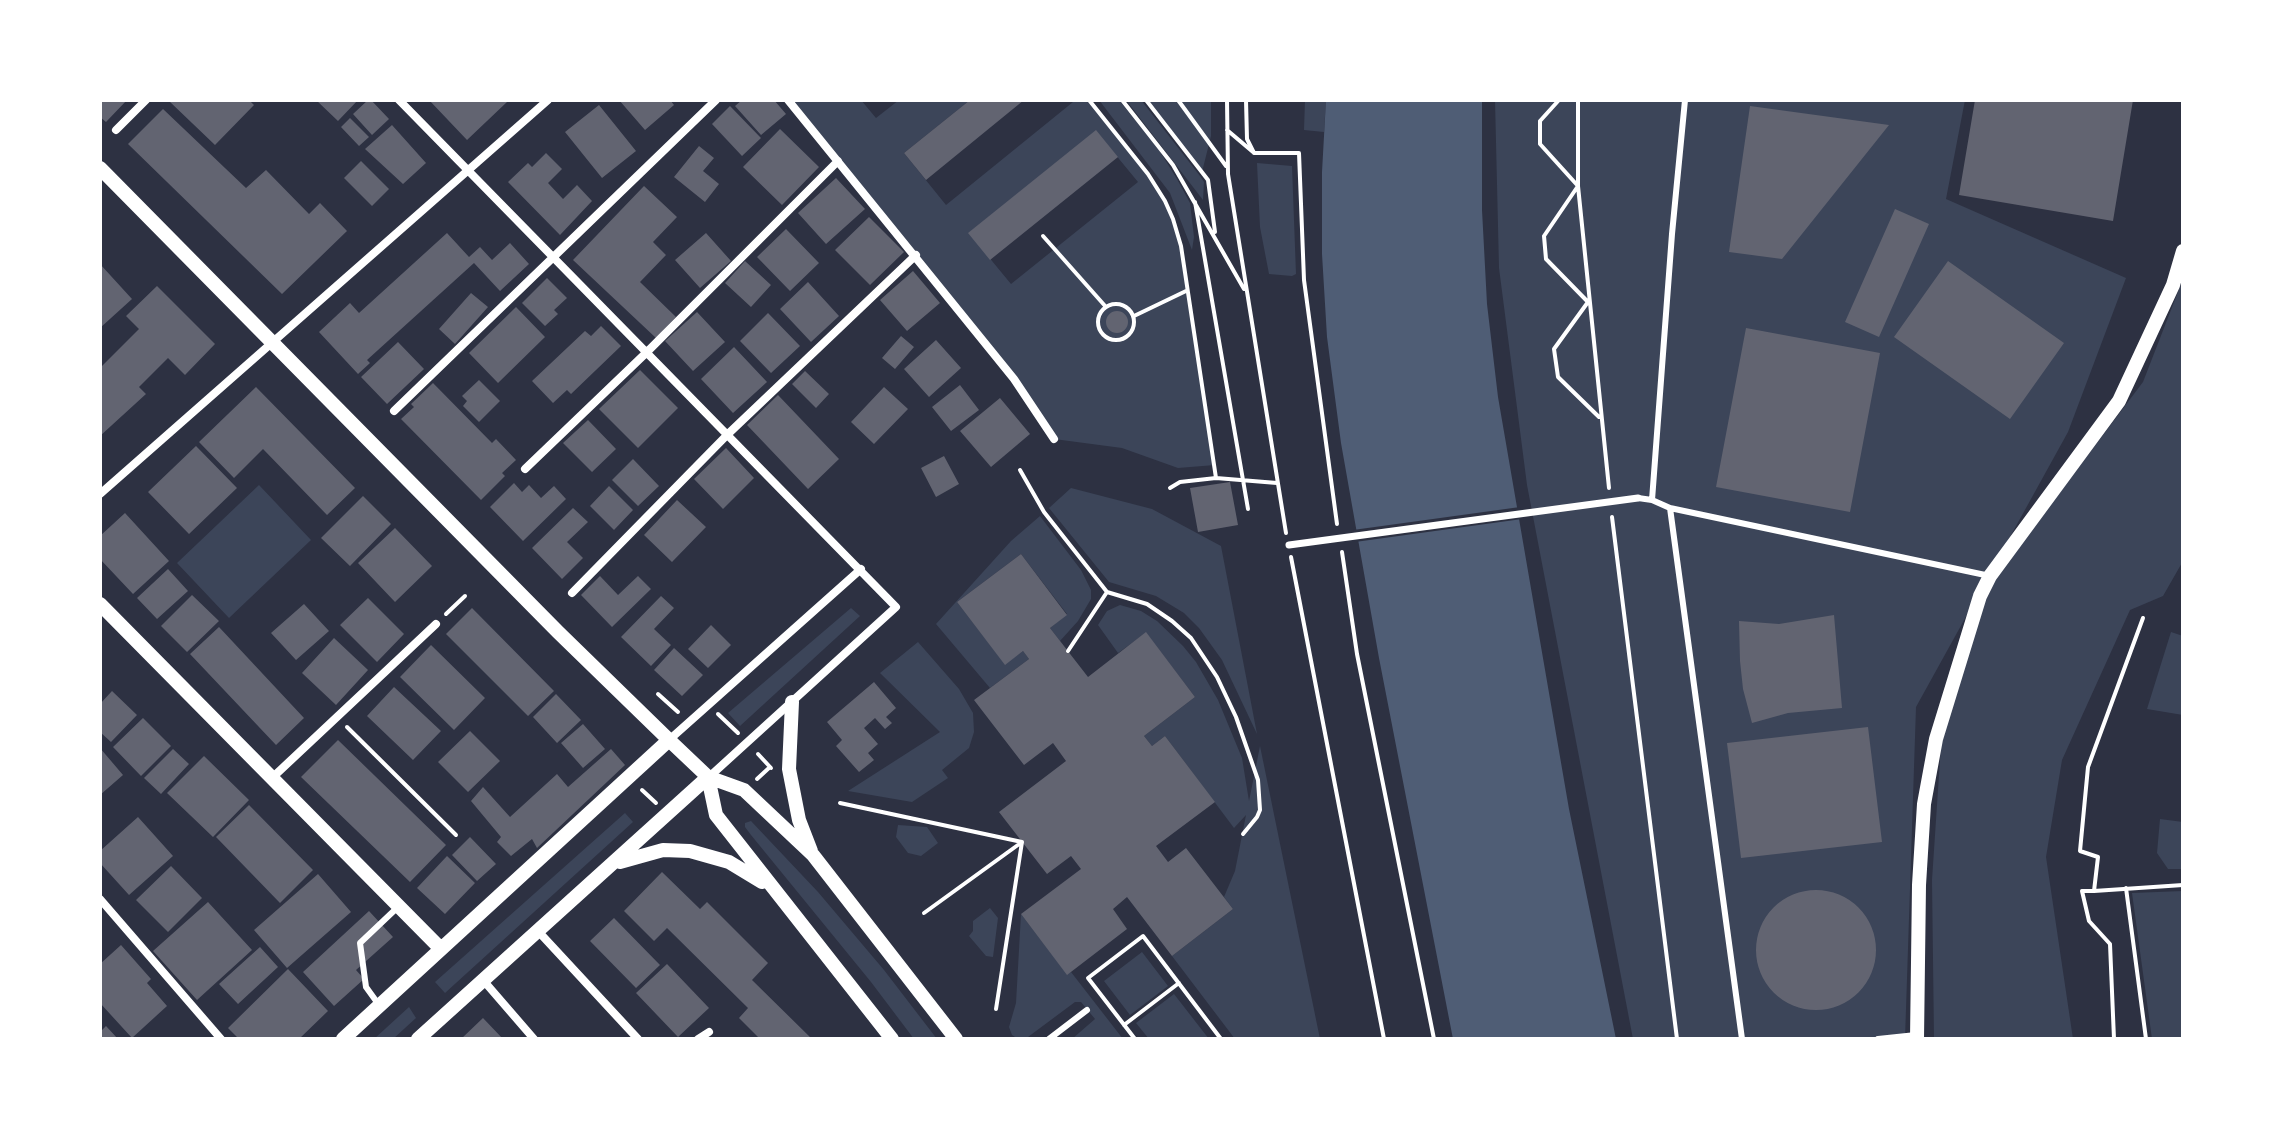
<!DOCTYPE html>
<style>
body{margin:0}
#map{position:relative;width:2283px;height:1139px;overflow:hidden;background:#2d3142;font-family:"PT Sans Narrow",sans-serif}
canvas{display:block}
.frame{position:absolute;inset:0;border:102px solid #fff;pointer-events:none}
</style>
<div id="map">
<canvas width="2283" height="1139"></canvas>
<div class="frame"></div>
</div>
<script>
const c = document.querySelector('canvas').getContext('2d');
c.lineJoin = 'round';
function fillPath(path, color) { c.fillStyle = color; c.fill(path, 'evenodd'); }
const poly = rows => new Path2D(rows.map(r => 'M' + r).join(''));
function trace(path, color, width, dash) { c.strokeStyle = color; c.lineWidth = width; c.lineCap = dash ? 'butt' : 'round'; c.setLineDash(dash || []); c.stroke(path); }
fillPath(poly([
 [788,100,861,100,876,118,899,100,970,100,904,153,946,205,1073,102,1072,100,1089,100,1148,174,1165,201,1181,246,1215,465,1178,468,1122,448,1054,439,1039,415],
 [1096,131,1138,182,1011,284,969,233],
 [1099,100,1119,100,1159,150,1177,179,1190,203,1194,237,1192,250,1170,193],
 [1126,100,1141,100,1200,176,1204,182,1203,200],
 [1146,100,1211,100,1211,136,1202,172],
 [1305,100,1326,100,1324,132,1304,130],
 [1495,100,1965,100,1946,199,2126,278,2068,432,1916,707,1905,1039,1633,1039,1527,485,1499,268],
 [1257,163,1292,166,1296,274,1292,276,1269,274,1260,227],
 [2183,279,2183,561,2163,596,2130,610,2062,760,2046,857,2073,1039,1934,1039,1932,880,1941,745,1990,576,2054,500,2143,382],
 [259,485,311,540,229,618,177,563],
 [1071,488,1152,509,1221,546,1257,734,1222,660,1199,628,1184,613,1156,596,1109,582,1049,508],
 [1040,516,1081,570,1091,590,1091,599,1078,621,1060,641,1050,628,1067,614,1021,554,957,602,1005,664,1023,651,1029,659,990,688,936,624,1011,541],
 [1120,605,1141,611,1157,621,1183,646,1196,662,1218,700,1242,758,1249,801,1260,746,1320,1039,1235,1039,1172,956,1233,909,1224,897,1235,871,1246,815,1234,828,1165,736,1152,746,1144,736,1195,697,1146,633,1118,653,1098,625,1107,611],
 [851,608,860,616,740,726,728,713],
 [2171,632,2183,636,2183,715,2147,709],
 [918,642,959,689,973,713,974,732,969,748,942,770,948,778,912,802,848,791,940,732,880,673],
 [625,813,633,822,445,993,435,982],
 [2160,819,2183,822,2183,869,2168,869,2157,853],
 [751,821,818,892,884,970,937,1039,914,1039,871,982,751,835,745,827,745,823],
 [898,825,927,827,938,843,921,856,908,853,896,837],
 [2183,891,2183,1039,2152,1039,2132,893],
 [990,908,998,918,993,957,986,956,969,936,973,931,973,921],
 [1021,914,1067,974,1071,972,1123,1039,1072,1039,1095,1019,1081,1002,1075,1002,1028,1037,1018,1039,1012,1035,1009,1027,1016,1003],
 [1142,952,1168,986,1130,1015,1104,981],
 [1174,994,1209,1039,1149,1039,1136,1023],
 [409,1007,416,1018,393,1039,374,1039]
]), '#3c4559');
fillPath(poly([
 [1326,100,1482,100,1482,210,1487,304,1498,397,1569,809,1616,1039,1453,1039,1379,658,1341,443,1327,337,1322,254,1322,172]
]), '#4f5d75');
fillPath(poly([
 [1520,507,1522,519,1355,542,1353,530]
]), '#2d3142');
fillPath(poly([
 [100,100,127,100,106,122,100,117],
 [171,100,249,100,254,105,215,145,169,101],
 [316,100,358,100,338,121],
 [368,100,371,100,389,119,372,135,353,114],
 [429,100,505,100,507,102,467,140],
 [619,100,670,100,674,105,645,130],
 [742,100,774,100,786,114,761,135,735,106],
 [970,100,1024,100,926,180,904,153],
 [1975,100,2133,100,2113,221,1959,195],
 [599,105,636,151,602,178,565,132],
 [730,106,761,138,742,156,712,124],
 [1750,106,1889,125,1782,259,1729,252],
 [163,109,246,188,266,170,309,214,320,203,347,231,282,294,128,144],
 [350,118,369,137,359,146,341,127],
 [392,125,426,163,403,184,365,149],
 [780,129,819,167,782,205,743,167],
 [1096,130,1118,157,990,260,968,233],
 [699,146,714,158,703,171,719,184,705,202,674,177],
 [546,153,562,169,548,183,563,199,577,185,592,201,560,235,508,182,528,163,532,167],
 [361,161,389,189,372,206,344,178],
 [836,178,865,209,826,244,798,213],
 [644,186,677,217,653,242,666,255,640,282,676,317,656,338,573,260],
 [1895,209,1929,224,1879,337,1845,322],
 [869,217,904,252,870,285,835,250],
 [786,229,819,263,790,291,757,257],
 [447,233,469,257,480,247,492,260,510,243,529,264,500,291,474,263,367,360,370,363,358,374,319,332,350,303,359,313],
 [706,233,731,261,700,288,675,260],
 [745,261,771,285,751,307,725,283],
 [1948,261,2064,343,2010,419,1894,337],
 [100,264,132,299,100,328],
 [913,271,940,303,907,331,880,300],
 [547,278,567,298,554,310,558,314,545,326,522,303],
 [808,282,839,316,811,342,780,309],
 [157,286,215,344,185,375,168,358,139,387,146,394,100,436,100,368,139,329,126,316],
 [471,293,488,307,455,344,439,329],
 [516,307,545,337,498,383,469,353],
 '1106 322a11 11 0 1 1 22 0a11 11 0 1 1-22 0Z',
 [697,312,725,342,693,371,665,341],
 [768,313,800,346,771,373,740,341],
 [601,326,621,346,571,394,567,390,553,403,532,381,585,331,591,336],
 [1746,328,1880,353,1850,512,1716,487],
 [901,336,914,347,895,369,882,358],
 [936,340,961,368,929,397,904,369],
 [398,342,424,369,387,404,361,377],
 [734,347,767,382,733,413,701,379],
 [640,370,678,408,638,448,599,409],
 [805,371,829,394,816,408,792,384],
 [479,380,500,401,479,422,463,406,467,401,462,396],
 [433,383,492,443,496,439,516,460,502,473,505,476,481,500,401,419,414,407,411,404],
 [960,385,979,410,951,431,932,407],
 [256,387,355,488,327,515,263,449,234,478,199,442],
 [884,387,908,409,874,444,851,422],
 [778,395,839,459,808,489,747,425],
 [1000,398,1030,434,991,467,960,431],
 [588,420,616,449,592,472,563,443],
 [196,446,237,488,189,534,148,492],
 [726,448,754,478,723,509,694,479],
 [944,456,959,484,936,497,921,468],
 [633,459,659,486,638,506,612,480],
 [1230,482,1238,525,1198,532,1190,488],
 [514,483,522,492,529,485,541,498,554,486,566,499,523,541,490,507],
 [609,486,633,510,614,530,590,506],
 [363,496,391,524,350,566,321,538],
 [677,500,706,527,672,562,644,535],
 [573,508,588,522,567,542,583,558,562,579,532,548],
 [125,513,169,561,133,594,100,559,100,536],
 [395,528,432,566,395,602,358,563],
 [1021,554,1067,615,1050,628,1088,677,1146,632,1195,697,1144,736,1152,746,1165,736,1215,802,1156,846,1168,862,1186,848,1233,909,1172,956,1127,897,1113,909,1127,929,1067,975,1021,914,1081,869,1071,856,1047,874,999,812,1066,761,1053,743,1024,765,974,700,1029,659,1023,651,1005,665,957,602],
 [168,569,188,591,157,619,137,598],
 [600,576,618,595,638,576,651,589,612,627,581,595],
 [192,595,219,621,187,652,161,626],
 [661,596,674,608,654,629,671,645,651,666,621,637],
 [368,598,404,634,377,662,340,625],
 [304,604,329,631,296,660,271,633],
 [472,608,554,691,528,716,446,634],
 [1834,615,1842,708,1788,713,1752,723,1743,689,1740,661,1739,621,1779,624],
 [711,625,731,645,708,668,688,649],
 [219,627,304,718,276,745,190,654],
 [334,638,368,670,336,705,302,673],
 [431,645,485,698,454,730,400,677],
 [674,648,703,675,682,696,654,670],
 [874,682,896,708,886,717,892,723,885,729,875,718,864,728,878,744,868,753,874,760,859,772,836,746,842,740,827,722],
 [394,687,441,731,413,760,367,716],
 [112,691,137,715,111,742,100,732,100,704],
 [556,694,581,720,557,743,533,717],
 [143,718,171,746,141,776,113,747],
 [583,724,605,749,583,768,561,743],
 [1868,727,1882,842,1741,858,1727,743],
 [470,731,500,761,468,792,438,762],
 [338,740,446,845,410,882,301,777],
 [100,748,123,775,100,795],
 [173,749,189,764,161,794,144,778],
 [611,749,625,765,537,848,532,839,511,856,497,842,501,837,471,801,483,787,510,817,557,774,568,787],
 [204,756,249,800,213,837,167,793],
 [249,805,313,870,280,903,216,837],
 [138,817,173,856,129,895,100,863,100,851],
 [470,837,496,864,477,881,452,855],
 [447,856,475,883,445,914,417,888],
 [171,866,202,898,168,932,136,900],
 [662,872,700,909,707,902,768,963,752,980,812,1039,760,1039,739,1018,748,1008,667,928,654,941,624,911],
 [318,874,351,912,287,968,254,930],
 '1756 950a60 60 0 1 1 120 0a60 60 0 1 1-120 0Z',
 [208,902,252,950,197,1000,153,951],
 [369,911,393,937,356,970,364,979,334,1006,303,972],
 [614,918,660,965,636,988,590,941],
 [121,945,151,979,147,983,167,1006,132,1038,100,1003,100,964],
 [260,947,278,967,238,1004,219,984],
 [667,964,709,1008,678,1037,636,993],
 [288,969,328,1011,299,1039,239,1039,228,1028],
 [483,1018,503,1039,461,1039],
 [106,1026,118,1039,100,1039,100,1032]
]), '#626471');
trace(poly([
 [1089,100,1148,174,1165,201,1173,219,1181,246,1216,478],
 [1122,100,1173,165,1244,289],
 [1146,100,1208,180,1215,232],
 [1178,100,1226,166],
 [1227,100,1228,174,1286,533],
 [1246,100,1247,139,1254,153,1299,153,1304,280,1337,524],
 [1559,100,1540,121,1540,144,1578,186,1544,236,1546,259,1588,302,1554,349,1558,377,1599,417],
 [1578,100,1578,186,1609,488],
 [1227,130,1253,152],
 [1195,202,1248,509],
 [1043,236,1106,307],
 '1098 322a18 18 0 1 1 36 0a18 18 0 1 1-36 0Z',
 [1134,316,1186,291],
 [1020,470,1044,512,1107,592,1147,604,1172,621,1191,638,1217,677,1236,717,1258,780,1260,810,1257,817,1243,834],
 [1170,488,1180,482,1216,478,1277,483],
 [1612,517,1677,1039],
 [1342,552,1357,654,1434,1039],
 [1291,557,1384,1039],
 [446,614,465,596],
 [1068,651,1107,592],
 [658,694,678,712],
 [718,714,738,733],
 [347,727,456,835],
 [758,754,771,768],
 [757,779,770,767],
 [642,790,656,803],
 [840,803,1022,842],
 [2126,888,2146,1039],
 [2094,891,2183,885],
 [924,913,1022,842],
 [996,1009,1022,842],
 [1124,1025,1179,983],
 [1135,1039,1088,978,1143,936,1221,1039],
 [2114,1039,2110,944,2089,921,2082,891,2094,891,2098,857,2080,851,2088,767,2143,618]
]), '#fff', 4);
trace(poly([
 [1638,498,1652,500,1670,508,1990,576],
 [1652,500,1672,234,1685,100],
 [1670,508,1742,1039],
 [379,1005,366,987,360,943,399,906],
 [1049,1039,1087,1010],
 [1878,1039,1916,1035]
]), '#fff', 6);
trace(poly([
 [1289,545,1638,498]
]), '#fff', 7);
trace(poly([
 [399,100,896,607,709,777],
 [788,100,1014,379,1054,439],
 [116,130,146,100],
 [394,411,716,100],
 [525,469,647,352,838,161],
 [100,494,548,100],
 [572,593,728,434,916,255],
 [669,740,861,569],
 [273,777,436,624],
 [100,899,221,1039],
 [537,930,638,1039],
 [483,980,534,1039],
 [698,1039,709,1032]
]), '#fff', 8);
trace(poly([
 [100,168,558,632,669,740,708,777,744,790,813,855,956,1039],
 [100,604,441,949],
 [792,702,789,769,799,820,811,851],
 [708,777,716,815,892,1039],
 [620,862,663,850,690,851,729,862,762,882],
 [343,1039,669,740],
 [418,1039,708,777],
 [1917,1039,1919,885,1924,804,1936,739,1980,596,1990,576,2119,401,2173,285,2183,251]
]), '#fff', 14);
</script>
